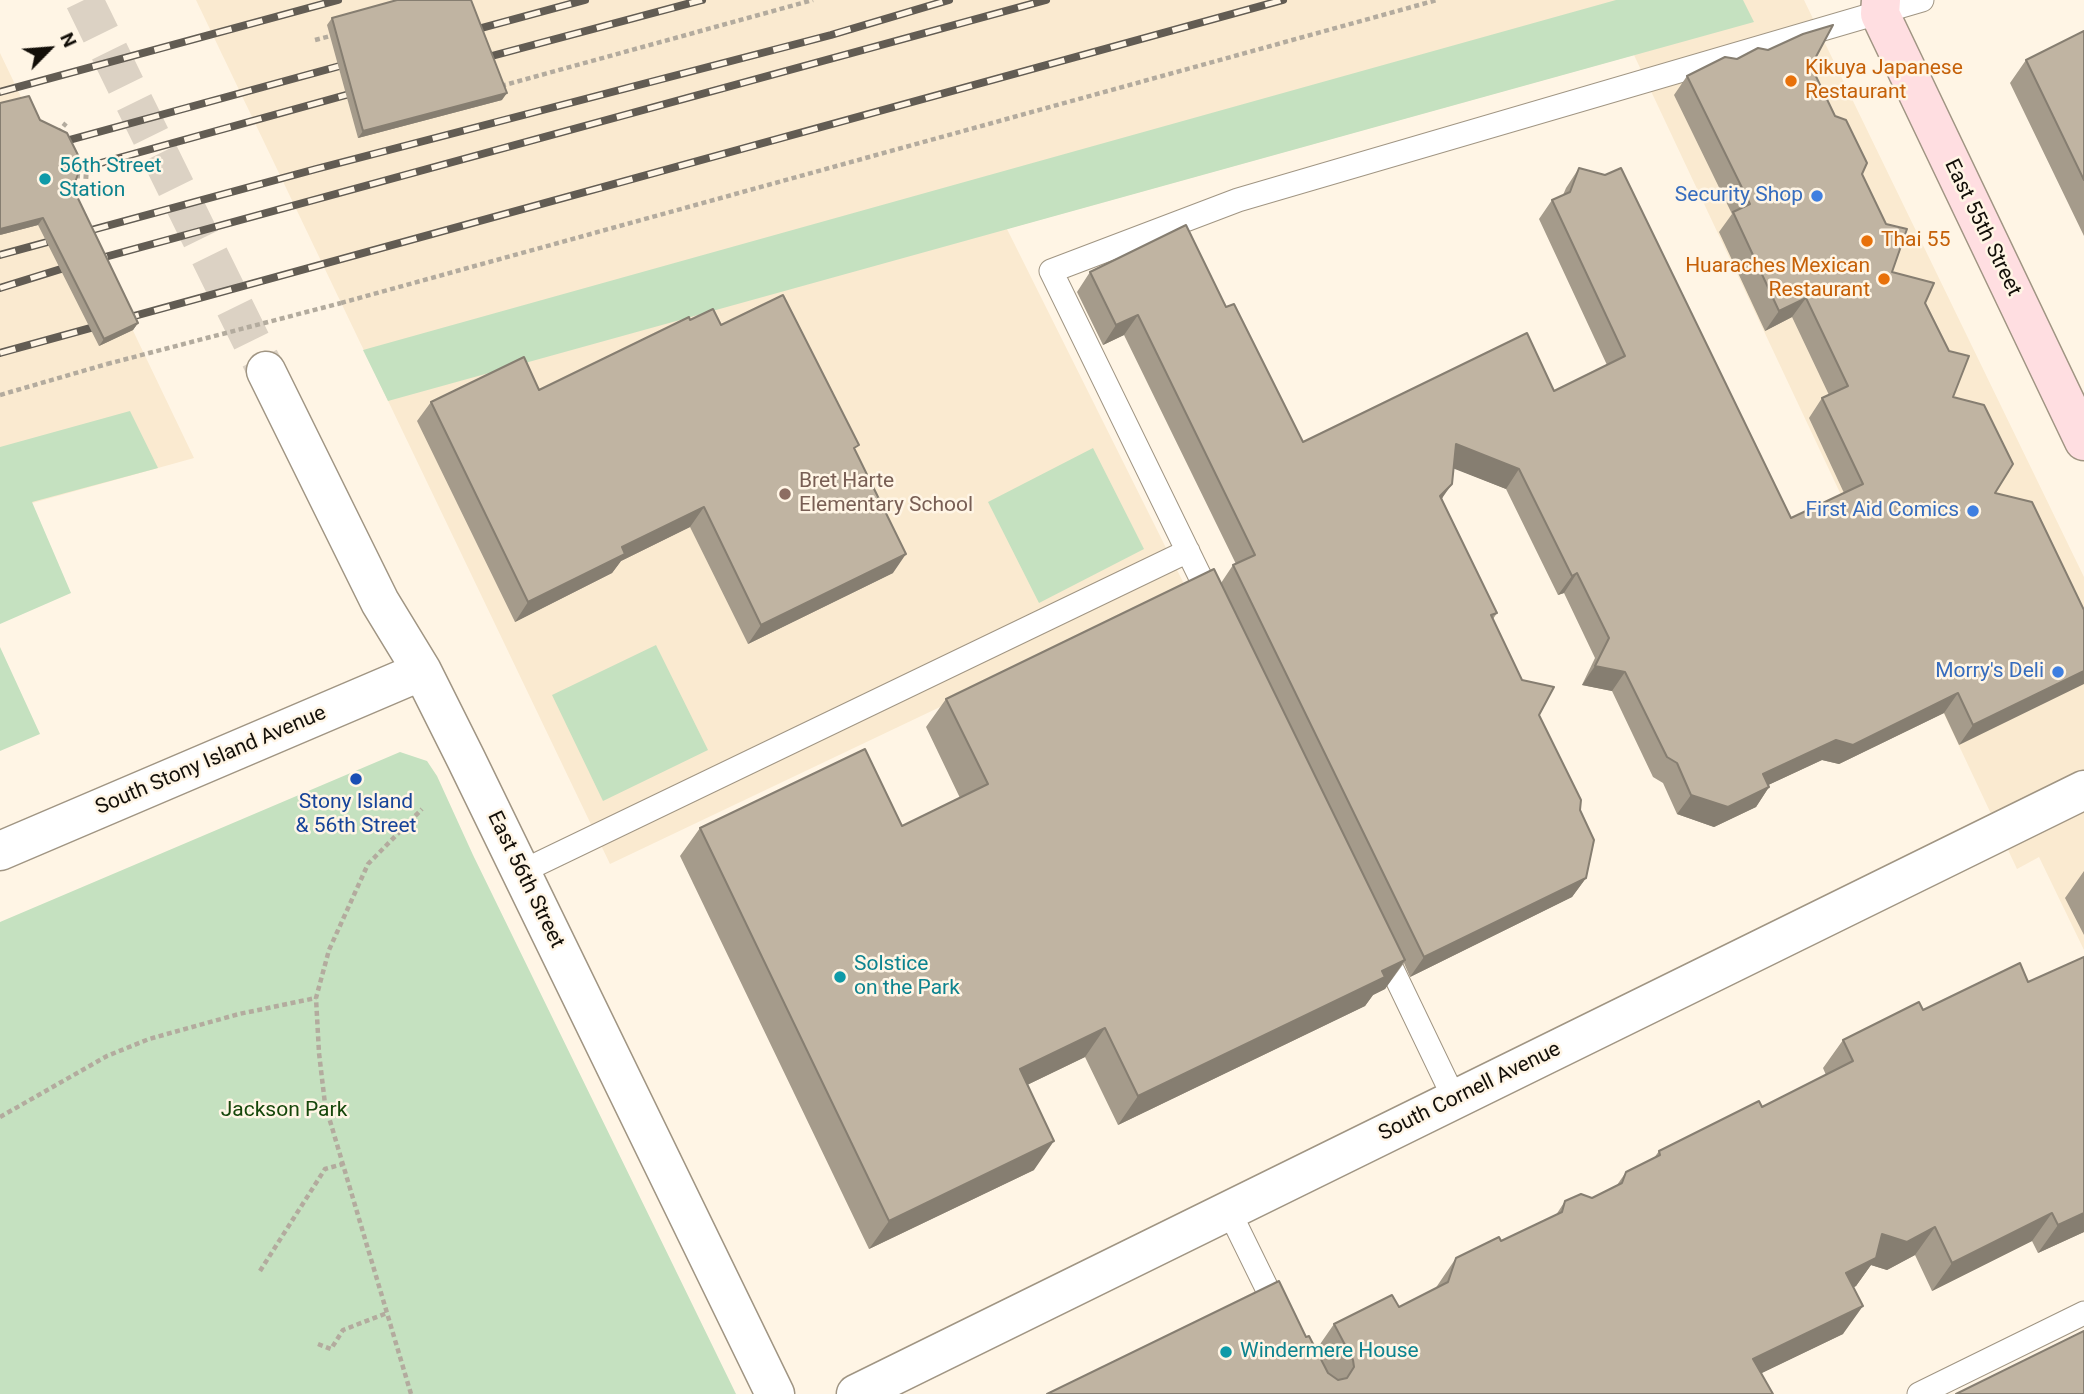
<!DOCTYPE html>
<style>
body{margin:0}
#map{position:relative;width:2084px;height:1394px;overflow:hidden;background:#fff5e5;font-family:Roboto,sans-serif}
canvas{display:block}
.north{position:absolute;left:14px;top:14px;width:70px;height:70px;-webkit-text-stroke:5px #fff5e5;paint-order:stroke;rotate:65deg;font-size:19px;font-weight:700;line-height:28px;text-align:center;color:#130f09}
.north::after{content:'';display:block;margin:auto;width:24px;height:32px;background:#130f09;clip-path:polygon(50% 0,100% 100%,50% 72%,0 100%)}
</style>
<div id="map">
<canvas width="2084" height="1394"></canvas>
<div class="north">N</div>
</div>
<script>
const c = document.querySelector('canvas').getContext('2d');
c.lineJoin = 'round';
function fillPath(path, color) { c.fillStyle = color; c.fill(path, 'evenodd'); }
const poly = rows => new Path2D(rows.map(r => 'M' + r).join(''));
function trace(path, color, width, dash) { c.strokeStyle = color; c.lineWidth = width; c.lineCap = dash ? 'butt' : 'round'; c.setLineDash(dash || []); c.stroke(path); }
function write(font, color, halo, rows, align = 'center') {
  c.font = font + ' Roboto,sans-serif'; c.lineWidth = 5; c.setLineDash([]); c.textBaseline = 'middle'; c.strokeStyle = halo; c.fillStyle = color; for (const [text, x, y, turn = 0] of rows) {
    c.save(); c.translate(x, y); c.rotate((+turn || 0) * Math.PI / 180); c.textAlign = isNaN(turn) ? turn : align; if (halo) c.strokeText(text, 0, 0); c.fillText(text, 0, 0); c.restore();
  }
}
fillPath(poly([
 [196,0,1804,0,2084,577,2084,950,2039,857,2017,869,1634,55,1007,229,1185,586,959,698,610,864],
 [0,53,194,458,0,512]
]), '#faead0');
fillPath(poly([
 [1616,0,1743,0,1754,22,388,401,363,350],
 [130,411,158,468,32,502,71,593,0,624,0,447],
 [1093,448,1144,549,1039,603,988,502],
 [656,645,708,750,603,801,552,695],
 [0,647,40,734,0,751],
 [400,752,427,761,437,776,473,855,736,1394,0,1394,0,922]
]), '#c5e1c0');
trace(poly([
 [84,0,266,371]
]), '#dcd2c4', 38, [38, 19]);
const service = poly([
 [1213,603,1051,271,1238,200,1922,0],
 [521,872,1188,551],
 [1382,948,1455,1100],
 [1229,1211,1280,1315],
 [1919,1394,2084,1313]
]);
const minor = poly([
 [856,1394,2084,790]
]);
const tertiary = poly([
 [266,371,380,602,422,671,466,759,775,1394],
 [0,851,422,671]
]);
const secondary = poly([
 [1881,0,1880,14,2084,441]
]);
trace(service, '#a09583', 25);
trace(minor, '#a09583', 41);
trace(tertiary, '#a09583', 41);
trace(secondary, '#a09583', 41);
trace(poly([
 [315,40,334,35],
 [501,86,813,0],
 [58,133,66,123],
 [75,176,92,177],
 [341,303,1437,0],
 [0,395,107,364],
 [0,1117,107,1056,149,1039,239,1014,316,998],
 [260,1271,325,1169,343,1164],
 [318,1344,331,1349,343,1330,387,1313],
 [411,1394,325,1104,319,1053,316,998,329,950,368,864,422,809]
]), '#b3ab9e', 4.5, [5, 3.5]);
trace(service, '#fff', 23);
trace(minor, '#fff', 38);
trace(tertiary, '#fff', 38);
trace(secondary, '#ffdee1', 38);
const rail = poly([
 [463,33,585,0],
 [473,61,702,0],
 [0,92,338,0],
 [51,145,358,61],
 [61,174,364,90],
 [0,255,316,169,831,35,949,0],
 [0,288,61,269,1046,0],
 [0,353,1283,0]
]);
trace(rail, '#625c53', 8);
trace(rail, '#fff5e5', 5, [16]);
trace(poly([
 [107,364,341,303]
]), '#b3ab9e', 4.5, [5, 3.5]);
fillPath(poly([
 [332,18,502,100,358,138,327,25],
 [2084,31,2084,236,2010,83,2026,60],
 [1811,66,1862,174,1892,272,1925,303,1953,397,1995,493,2084,610,1959,745,1944,713,1839,764,1822,760,1768,785,1769,787,1756,807,1714,827,1677,814,1663,783,1653,777,1612,691,1582,685,1595,658,1564,593,1558,595,1506,489,1454,468,1442,499,1497,613,1493,619,1539,715,1580,810,1586,878,1572,897,1410,977,1404,963,1385,989,1373,995,1365,1006,1118,1125,1085,1057,1027,1085,1034,1170,869,1249,680,856,700,828,902,826,960,798,926,727,946,699,1221,583,1233,565,1236,564,1124,335,1103,345,1077,292,1090,272,1226,307,1303,442,1554,391,1607,365,1539,219,1552,200,1563,195,1566,188,1579,168,1791,518,1844,493,1809,418,1822,398,1829,395,1792,317,1765,331,1719,232,1732,214,1674,95,1687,76],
 [73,188,138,323,133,330,99,346,38,225,0,235],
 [690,320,721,325,855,450,893,573,748,644,690,527,621,561,612,573,515,622,417,421,431,402,539,390],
 [2084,871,2084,935,2065,898],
 [2028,982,2084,1232,2038,1253,2032,1241,1932,1291,1915,1255,1887,1270,1871,1265,1856,1286,1854,1287,1843,1334,1761,1373,1047,1394,1306,1337,1316,1350,1334,1324,1399,1307,1435,1289,1456,1258,1501,1241,1556,1215,1565,1201,1592,1198,1617,1185,1626,1172,1654,1158,1659,1151,1762,1107,1826,1075,1823,1068,1843,1040,1923,1010]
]), '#a59b8b');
fillPath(poly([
 [507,93,502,100,358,138,363,131],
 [43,218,38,225,0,235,0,229],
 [1806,298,1792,317,1765,331,1779,311],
 [1138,315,1124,335,1103,345,1116,325],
 [138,323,133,330,99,346,104,339],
 [1456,444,1519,469,1506,489,1442,464],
 [1452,484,1438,504,1440,496],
 [704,507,690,527,621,561,612,573,515,622,528,602,622,547],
 [906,554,893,573,748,644,761,625],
 [1577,573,1564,593,1558,595,1572,576],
 [1595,666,1625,672,1612,691,1582,685],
 [2084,671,2084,684,1959,745,1973,725],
 [1958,693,1944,713,1839,764,1822,760,1749,794,1763,774,1836,740],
 [1769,787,1756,807,1714,827,1677,814,1691,795],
 [1586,878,1572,897,1410,977,1424,957],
 [1405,960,1385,989,1373,995,1365,1006,1118,1125,1138,1096],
 [1105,1028,1085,1057,1000,1098,1020,1069],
 [1054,1141,1034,1170,869,1249,889,1221],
 [2052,1213,2032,1241,1932,1291,1952,1263],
 [2084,1213,2084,1232,2038,1253,2058,1225],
 [1935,1227,1915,1255,1887,1270,1871,1265,1856,1286,1827,1301,1846,1273,1882,1234],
 [1863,1306,1843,1334,1733,1387,1753,1359]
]), '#867e71');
const building = poly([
 [397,0,471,0,507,93,363,131,332,18,397,0],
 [1833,25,1811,66,1835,116,1846,120,1867,163,1862,174,1886,224,1907,229,1892,272,1934,283,1925,303,1949,351,1969,356,1953,397,1984,405,2013,464,1995,493,2032,502,2084,610,2084,671,1973,725,1958,693,1853,745,1836,740,1763,774,1769,787,1728,807,1691,795,1677,763,1667,757,1625,672,1595,666,1609,638,1577,573,1572,576,1519,469,1456,444,1452,484,1440,496,1497,613,1491,615,1522,680,1554,687,1539,715,1581,800,1580,810,1594,840,1586,878,1424,957,1233,565,1255,555,1138,315,1116,325,1090,272,1186,225,1226,307,1234,304,1303,442,1527,333,1554,391,1625,356,1552,200,1570,192,1579,168,1605,175,1621,168,1791,518,1863,484,1822,398,1848,386,1806,298,1779,311,1733,212,1750,204,1687,76,1725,57,1737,59,1758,48,1768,50,1803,34,1833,25],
 [2084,31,2084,180,2026,60,2084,31],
 [29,96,40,120,67,133,82,163,73,188,138,323,104,339,43,218,0,229,0,103,29,96],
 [783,295,859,445,854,448,906,554,761,625,704,507,622,547,625,554,528,602,431,402,524,357,539,390,689,317,690,320,713,309,721,325,783,295],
 [1214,569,1405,960,1382,971,1385,977,1138,1096,1105,1028,1020,1069,1054,1141,889,1221,700,828,865,749,902,826,988,784,946,699,1214,569],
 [2084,957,2084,1213,2058,1225,2052,1213,1952,1263,1935,1227,1907,1242,1882,1234,1876,1258,1846,1273,1863,1306,1753,1359,1773,1394,1047,1394,1279,1281,1306,1337,1309,1336,1328,1373,1338,1380,1347,1378,1354,1367,1353,1360,1334,1324,1392,1295,1399,1307,1448,1282,1456,1258,1499,1237,1501,1241,1562,1212,1565,1201,1581,1194,1592,1198,1622,1183,1626,1172,1660,1155,1659,1151,1759,1101,1762,1107,1853,1061,1843,1040,1919,1002,1923,1010,2020,963,2028,982,2084,957],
 [2084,1331,2084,1394,1956,1394,2084,1331]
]);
fillPath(building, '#c0b4a2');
trace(building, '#867e71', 2);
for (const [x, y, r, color] of [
 [1791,81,7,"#e8710a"],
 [45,179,7,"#0f9aa8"],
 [1817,196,7,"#3f7fe0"],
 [1867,241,7,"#e8710a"],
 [1884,279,7,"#e8710a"],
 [785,494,7,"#8d6e63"],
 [1973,511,7,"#3f7fe0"],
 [2058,672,7,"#3f7fe0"],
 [356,779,7,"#1a4fb4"],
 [840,977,7,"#0f9aa8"],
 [1226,1352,7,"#0f9aa8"]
]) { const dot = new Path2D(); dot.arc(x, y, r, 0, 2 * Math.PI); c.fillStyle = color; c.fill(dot); trace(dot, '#fff5e5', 2.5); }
write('21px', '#c56008', '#fff5e5', [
 ["Kikuya Japanese",1805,69],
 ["Restaurant",1805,93],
 ["Thai 55",1881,241],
 ["Huaraches Mexican",1870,267,"right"],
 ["Restaurant",1870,291,"right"]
], 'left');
write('21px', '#0d838f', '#fff5e5', [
 ["56th Street",59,167],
 ["Station",59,191],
 ["Solstice",854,965],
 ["on the Park",854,989],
 ["Windermere House",1240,1352]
], 'left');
write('21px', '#366cbe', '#fff5e5', [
 ["Security Shop",1803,196],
 ["First Aid Comics",1959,511],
 ["Morry's Deli",2044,672]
], 'right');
write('21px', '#130f09', '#fff5e5', [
 ["East 55th Street",1982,228,64],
 ["South Stony Island Avenue",211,761,-23],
 ["East 56th Street",525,880,64],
 ["South Cornell Avenue",1470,1092,-26]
]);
write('21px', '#785e54', '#fff5e5', [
 ["Bret Harte",799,482],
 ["Elementary School",799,506]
], 'left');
write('21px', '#164399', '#fff5e5', [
 ["Stony Island",356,803],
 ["& 56th Street",356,827]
]);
write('21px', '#15460a', '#fff5e5', [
 ["Jackson Park",284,1111]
]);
</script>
